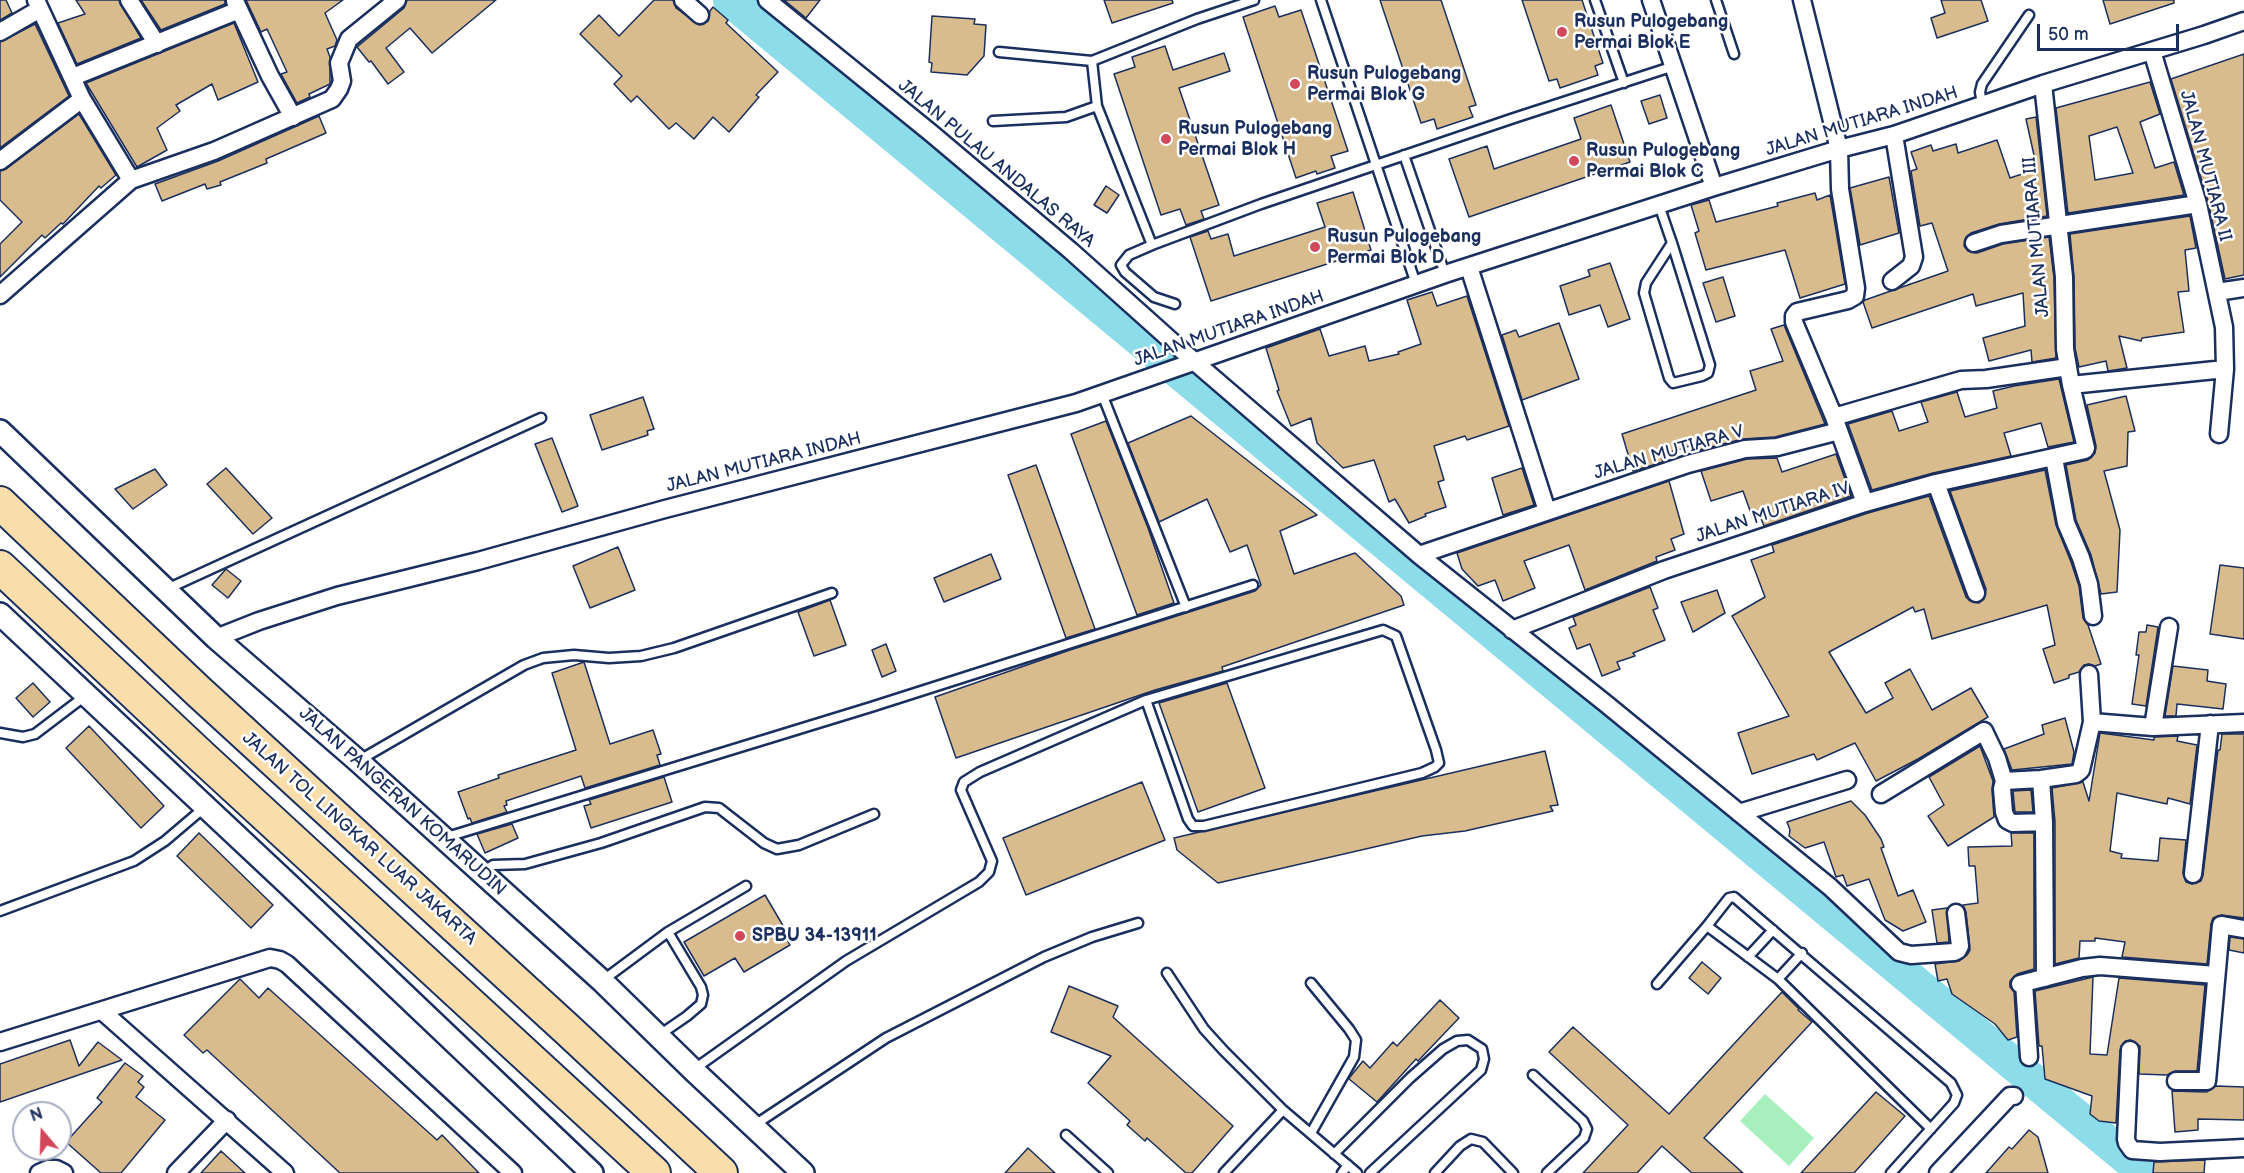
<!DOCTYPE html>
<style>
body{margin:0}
#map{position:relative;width:2244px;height:1173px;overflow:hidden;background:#fff;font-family:"Balsamiq Sans",sans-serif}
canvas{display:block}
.north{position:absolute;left:12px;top:1101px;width:60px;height:60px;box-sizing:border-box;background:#fff;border:2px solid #a4acbf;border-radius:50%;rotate:341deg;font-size:16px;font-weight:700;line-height:24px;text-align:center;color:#1b2f5e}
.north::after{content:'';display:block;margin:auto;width:21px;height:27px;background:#d1495b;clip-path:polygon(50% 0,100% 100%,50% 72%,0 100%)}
.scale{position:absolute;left:2037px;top:24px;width:142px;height:27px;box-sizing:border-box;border:3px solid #1b2f5e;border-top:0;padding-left:8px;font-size:18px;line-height:21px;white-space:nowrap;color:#1b2f5e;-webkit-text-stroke:4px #fff;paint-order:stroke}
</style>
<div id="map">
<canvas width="2244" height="1173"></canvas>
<div class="north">N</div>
<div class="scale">50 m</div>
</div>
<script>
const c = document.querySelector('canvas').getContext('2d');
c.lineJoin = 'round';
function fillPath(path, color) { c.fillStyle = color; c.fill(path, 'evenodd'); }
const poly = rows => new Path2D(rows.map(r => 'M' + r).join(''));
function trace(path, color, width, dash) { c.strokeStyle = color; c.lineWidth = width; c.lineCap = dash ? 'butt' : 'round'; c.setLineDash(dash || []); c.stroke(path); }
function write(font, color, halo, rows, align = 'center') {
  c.font = font + ' "Balsamiq Sans",sans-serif'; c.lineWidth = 5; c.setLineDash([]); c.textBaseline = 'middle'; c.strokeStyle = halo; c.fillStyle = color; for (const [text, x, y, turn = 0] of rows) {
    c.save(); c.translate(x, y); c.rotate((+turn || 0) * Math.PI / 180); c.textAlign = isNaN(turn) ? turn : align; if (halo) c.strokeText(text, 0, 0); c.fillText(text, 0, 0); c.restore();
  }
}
fillPath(poly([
 [1765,1094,1814,1138,1789,1166,1740,1121]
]), '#a7efbc');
trace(poly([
 [730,0,2145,1173]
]), '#8ddcea', 34);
const building = poly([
 [0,0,6,0,12,13,0,20,0,0],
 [76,0,119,0,141,38,77,64,58,23,85,14,76,0],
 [141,0,225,0,225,4,161,30,141,0],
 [246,0,343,0,325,13,337,40,335,46,327,49,330,57,330,84,309,94,310,97,297,103,281,74,287,72,267,29,261,32,246,0],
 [407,0,496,0,432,53,410,28,386,48,404,72,388,84,371,61,369,62,357,47,404,8,407,0],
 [654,0,673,0,676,8,699,25,708,21,710,11,713,7,728,20,726,23,778,72,756,95,759,97,729,132,713,117,694,139,676,123,669,129,637,96,631,102,614,84,622,76,580,34,599,15,619,36,654,0],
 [784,0,820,0,806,18,784,0],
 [1104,0,1172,0,1173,3,1112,23,1104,0],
 [1380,0,1441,0,1476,105,1469,107,1473,117,1437,129,1434,119,1421,123,1380,0],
 [1522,0,1582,0,1603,63,1595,66,1598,75,1560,88,1557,79,1549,81,1522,0],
 [1941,0,1981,0,1988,21,1937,38,1931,18,1945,13,1941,0],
 [2103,0,2174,0,2174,3,2110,24,2103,0],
 [1275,6,1279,17,1301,10,1348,151,1331,156,1335,168,1317,174,1316,171,1296,178,1243,17,1275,6],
 [932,16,975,19,974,24,986,25,984,56,967,75,931,72,932,63,929,62,932,16],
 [234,23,258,82,218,100,212,84,176,105,180,111,157,128,167,150,137,167,86,83,234,23],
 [35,24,69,96,0,148,0,42,35,24],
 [1165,46,1173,70,1224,53,1230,71,1179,88,1219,205,1201,211,1204,219,1186,225,1180,209,1161,215,1114,74,1135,67,1132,57,1165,46],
 [2244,54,2244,275,2225,279,2208,201,2171,79,2244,54],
 [2150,82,2160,114,2140,122,2155,168,2174,162,2184,195,2068,213,2056,108,2150,82],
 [2117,127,2133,173,2095,180,2089,136,2117,127],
 [1660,95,1667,118,1649,124,1641,101,1660,95],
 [1611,105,1630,162,1469,217,1449,159,1487,146,1494,169,1581,139,1574,118,1611,105],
 [79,114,116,175,101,188,99,186,63,224,61,223,45,238,42,235,0,277,0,244,22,222,0,200,0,171,6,169,79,114],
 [319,116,326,133,266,159,267,163,220,182,221,185,207,189,205,184,162,201,155,184,218,161,319,116],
 [2036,117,2047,216,1999,224,1971,233,1966,237,1964,246,1968,251,1977,253,2003,244,2049,237,2054,278,2056,358,2032,362,2031,350,1989,361,1983,338,2025,326,2023,293,1976,306,1973,294,1872,328,1863,302,1865,300,1948,271,1932,223,1920,226,1911,171,1917,169,1911,152,1931,145,1933,151,1956,144,1958,153,1997,140,2010,178,2037,169,2026,119,2036,117],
 [1889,177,1899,233,1860,245,1850,188,1889,177],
 [1106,186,1119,195,1107,213,1094,205,1106,186],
 [1353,192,1371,250,1211,301,1190,237,1208,231,1211,239,1228,234,1234,256,1325,227,1317,203,1353,192],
 [1815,193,1817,200,1830,195,1845,284,1800,298,1785,250,1706,270,1695,233,1699,231,1691,205,1709,200,1716,222,1778,206,1777,203,1815,193],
 [2190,216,2196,248,2185,250,2189,291,2178,292,2184,332,2142,338,2141,341,2119,336,2127,368,2108,371,2106,361,2079,367,2075,348,2074,277,2070,234,2190,216],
 [1610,263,1630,319,1608,327,1600,305,1569,315,1560,286,1590,276,1588,270,1610,263],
 [1723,277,1735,316,1716,322,1703,283,1723,277],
 [1432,292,1437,306,1467,296,1509,426,1467,440,1465,436,1434,446,1444,480,1438,482,1446,507,1425,514,1426,516,1409,523,1395,499,1389,502,1374,460,1343,468,1317,443,1311,418,1291,426,1277,391,1279,390,1266,348,1320,329,1329,356,1365,346,1369,361,1399,354,1398,352,1421,344,1407,300,1432,292],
 [1559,323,1579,379,1522,400,1502,335,1516,330,1519,337,1559,323],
 [1784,325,1825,424,1775,437,1743,439,1695,451,1693,445,1661,455,1663,462,1633,471,1622,434,1756,390,1750,371,1783,361,1771,329,1784,325],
 [2059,379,2074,442,2048,447,2041,423,2004,433,2011,456,1933,473,1872,490,1848,424,1892,411,1899,431,1928,422,1921,402,1957,392,1965,417,1997,408,1993,391,2014,386,2059,379],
 [2126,396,2135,431,2128,432,2127,466,2104,471,2120,530,2117,592,2101,594,2091,555,2076,520,2066,465,2088,460,2095,453,2096,446,2087,405,2126,396],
 [643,397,654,429,647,431,648,435,602,450,590,415,643,397],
 [1191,416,1317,515,1280,531,1294,574,1355,553,1401,596,1404,605,1222,667,1223,671,1155,690,956,758,935,697,1070,650,1255,591,1261,585,1247,545,1230,552,1207,499,1159,522,1128,443,1191,416],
 [1106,421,1148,528,1174,603,1137,615,1071,434,1106,421],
 [552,438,578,506,562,512,535,444,552,438],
 [1836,454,1851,496,1764,526,1760,516,1753,519,1743,491,1711,501,1701,471,1747,459,1777,458,1782,472,1836,454],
 [1036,465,1095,629,1066,638,1008,475,1036,465],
 [226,468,272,518,253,534,207,484,226,468],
 [1522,468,1534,505,1503,515,1492,478,1522,468],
 [155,469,167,485,133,509,115,489,155,469],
 [2045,470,2056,525,2071,562,2079,586,2083,618,2088,625,2101,664,2095,666,2089,664,2084,665,2079,672,2069,675,2069,678,2054,683,2043,649,2055,645,2047,605,1932,639,1924,609,1915,612,1913,607,1829,652,1866,713,1893,698,1885,683,1910,669,1932,710,1971,688,1988,717,1918,759,1876,781,1855,743,1817,760,1814,754,1752,774,1738,733,1789,716,1732,616,1765,597,1751,560,1774,552,1772,545,1868,513,1929,496,1966,597,1970,601,1979,603,1984,599,1986,589,1950,491,2045,470],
 [1669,481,1684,534,1671,539,1675,550,1656,557,1657,561,1585,590,1569,545,1524,561,1535,588,1503,601,1495,580,1478,586,1462,569,1457,553,1669,481],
 [618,547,635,590,590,608,573,566,618,547],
 [991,554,1001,579,944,602,934,578,991,554],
 [2220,565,2244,568,2244,639,2210,634,2220,565],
 [226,569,241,581,228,598,212,585,226,569],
 [1650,587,1658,608,1653,610,1665,640,1633,653,1635,656,1617,662,1620,669,1602,676,1590,644,1577,649,1569,628,1576,625,1573,617,1650,587],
 [1717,590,1725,613,1693,632,1681,602,1717,590],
 [830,600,846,645,814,656,798,612,830,600],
 [2147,625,2158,627,2146,706,2132,704,2139,655,2136,655,2139,632,2146,632,2147,625],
 [886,644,896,671,882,677,872,650,886,644],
 [584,662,610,744,653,730,661,754,657,755,660,765,585,788,581,776,506,801,507,805,504,806,507,812,472,823,470,818,468,819,458,792,499,778,498,775,576,750,552,673,584,662],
 [2173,666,2208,670,2207,681,2226,684,2223,709,2177,704,2176,716,2165,716,2173,666],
 [33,683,50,702,33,717,16,698,33,683],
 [1227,683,1265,788,1198,812,1159,703,1227,683],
 [2065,718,2074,752,2072,764,2012,770,2004,749,2044,734,2042,725,2065,718],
 [89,726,164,806,141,828,66,748,89,726],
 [2100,733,2154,740,2154,737,2178,736,2177,741,2197,745,2190,804,2168,798,2167,804,2117,793,2110,851,2122,854,2121,858,2158,861,2160,838,2186,840,2183,873,2186,882,2192,884,2201,881,2203,875,2218,750,2220,750,2222,734,2244,734,2244,918,2222,915,2213,918,2211,924,2207,964,2122,957,2125,942,2095,938,2095,941,2080,941,2079,958,2055,964,2055,822,2052,788,2083,782,2089,801,2100,733],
 [1980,746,1993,781,1992,790,1994,817,1948,846,1928,816,1944,805,1929,777,1980,746],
 [1545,751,1558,805,1550,806,1553,811,1465,831,1422,836,1218,883,1177,850,1174,838,1545,751],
 [664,777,672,802,591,828,584,806,591,804,589,800,664,777],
 [1142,782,1165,840,1026,895,1003,838,1142,782],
 [2031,790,2033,812,2015,812,2013,791,2031,790],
 [1851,801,1865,815,1881,839,1884,847,1881,848,1898,896,1913,890,1926,922,1903,931,1885,920,1869,879,1847,886,1843,875,1836,877,1824,842,1805,848,1789,836,1790,830,1787,822,1851,801],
 [512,824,518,838,485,853,477,834,512,824],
 [199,833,273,905,251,928,177,856,199,833],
 [2011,833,2034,833,2034,969,2017,974,2010,981,2010,987,2014,992,2017,1037,2008,1040,1995,1024,1952,994,1947,979,1938,981,1935,964,1959,961,1967,955,1970,950,1966,912,1963,905,1978,903,1975,866,1969,866,1968,847,2012,846,2011,833],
 [765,895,785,929,782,931,790,945,744,972,735,958,704,976,684,942,765,895],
 [1947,908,1949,942,1937,943,1932,910,1947,908],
 [2230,937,2244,939,2244,953,2229,950,2230,937],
 [1702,962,1721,978,1708,994,1689,978,1702,962],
 [2093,977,2090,1054,2107,1055,2119,978,2205,985,2197,1071,2175,1071,2167,1075,2139,1074,2140,1046,2131,1040,2125,1041,2120,1050,2116,1123,2099,1121,2090,1114,2092,1096,2045,1079,2042,1046,2039,1046,2035,991,2093,977],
 [240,979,259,998,268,988,437,1140,442,1135,479,1173,340,1173,207,1050,203,1053,184,1035,240,979],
 [1069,986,1118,1006,1113,1017,1233,1126,1192,1173,1186,1173,1147,1138,1145,1141,1127,1125,1130,1121,1088,1083,1111,1056,1051,1032,1069,986],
 [1782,992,1799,1009,1798,1010,1812,1022,1704,1138,1743,1173,1692,1173,1662,1146,1637,1173,1583,1173,1628,1125,1549,1052,1573,1027,1669,1114,1782,992],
 [1440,1000,1459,1018,1418,1061,1416,1059,1377,1102,1349,1079,1350,1077,1363,1061,1370,1068,1393,1042,1397,1046,1440,1000],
 [70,1040,79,1066,98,1042,122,1060,0,1102,0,1064,70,1040],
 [125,1063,143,1076,138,1082,144,1087,136,1097,165,1120,121,1173,101,1173,66,1142,102,1102,97,1098,125,1063],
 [2216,1086,2244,1087,2244,1120,2198,1119,2198,1130,2175,1132,2172,1091,2207,1092,2216,1086],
 [1876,1092,1905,1116,1854,1173,1801,1173,1876,1092],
 [2029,1130,2038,1137,2048,1173,1986,1173,2009,1147,2012,1149,2029,1130],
 [1028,1148,1055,1173,1005,1173,1028,1148],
 [221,1151,245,1173,201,1173,221,1151],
 [2205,1160,2204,1173,2153,1173,2154,1162,2205,1160]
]);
fillPath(building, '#d9bc8e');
trace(building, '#1b2f5e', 1.5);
const service = poly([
 [1321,0,1416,284],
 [1595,0,1624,83],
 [1716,0,1734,54],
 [999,52,1092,61],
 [1982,104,1980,92,1982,84,2029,15],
 [1097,106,1152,245,1261,204,1514,118,1674,66],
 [993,121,1066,117,1097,106,1092,61,1197,19,1254,0],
 [1404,155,1445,274],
 [1659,205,1672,243,1710,365,1708,373,1702,376,1673,383,1669,378,1644,293,1646,283,1672,243],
 [1152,245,1129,255,1121,265,1125,272,1154,297,1175,304],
 [1102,394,1186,607],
 [167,589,541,418],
 [0,733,23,737,35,734,85,696],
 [358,761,524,665,543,658,574,655,609,658,641,656,674,648,832,593],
 [447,837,871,707,1253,585],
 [482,872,493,865,525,864,601,843,705,807,719,808,764,843,777,849,799,845,874,814],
 [0,911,134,861,165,841,205,807],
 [1707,926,1729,898,1734,897,1951,1083,1957,1095,1954,1103,1891,1173],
 [1748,957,1773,930],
 [1167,973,1204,1029,1224,1051,1283,1110,1357,1173],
 [1778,979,1802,953],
 [602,981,668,932,746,886],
 [1311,983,1349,1029,1356,1040,1354,1057,1311,1133],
 [1657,984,1707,926,1778,979,1931,1129],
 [658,1036,687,1016,701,1004,703,995,701,987,668,932],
 [693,1070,846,961,979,882,989,872,992,861,961,790,964,782,980,772,1146,700,1383,630,1396,636,1436,750,1439,763,1435,767,1422,773,1204,826,1193,826,1188,819,1146,700],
 [1533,1075,1583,1121,1587,1129,1584,1138,1547,1173],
 [753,1126,886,1038,1044,957,1092,937,1138,923],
 [1066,1135,1108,1173],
 [1334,1154,1410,1078,1443,1049,1457,1041,1468,1040,1482,1049,1484,1059,1481,1070,1370,1173],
 [1224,1173,1283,1110],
 [1342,1173,1348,1165],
 [1435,1173,1460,1146,1471,1139,1483,1142,1513,1173]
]);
const minor = poly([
 [36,0,82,99,131,180],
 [129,0,157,44],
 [683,0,700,15],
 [767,0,931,133,1071,251,1196,363,1419,555,1605,703,1830,887,1899,952,1911,955,1954,952,1958,950,1960,946,1956,913],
 [1651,0,1714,187],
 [1802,0,1839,149,1840,189,1856,288,1855,296,1848,300,1797,312,1794,316,1794,322,1834,417,1865,503],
 [235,1,270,76,293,117],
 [0,32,40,9],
 [2152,51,2198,204,2224,327,2225,369,2219,434],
 [73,77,239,10],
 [0,161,82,99],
 [1974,243,2001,234,2198,204],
 [1469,267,1547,511],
 [1892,281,1911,266,1914,257,1894,135],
 [2217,292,2244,288],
 [0,295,131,180,214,151,332,99,339,89,342,81,339,63,349,39,397,0],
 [2071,385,2225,369],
 [1834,417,1961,380,1986,379,2068,367],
 [2054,458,2066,523,2081,558,2089,584,2093,616],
 [1936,483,1976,593],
 [1419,555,1688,464,1745,449,1777,447,1839,431],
 [1512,630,1664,570,1865,503,1936,483,2085,450,2086,448,2071,385,2065,349,2064,277,2043,84],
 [216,638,259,621,337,596,478,561,665,509,1076,403,1445,274,1714,187,1839,149,1894,135,2043,84,2204,35,2244,21],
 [2089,674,2092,722,2153,727,2244,723],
 [2153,727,2169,627],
 [2041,779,2044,822,2045,978],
 [2004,781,2002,789,2004,812,2007,820,2013,823,2044,822],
 [1881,794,1984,731,1997,758,2004,781,2041,779,2076,774,2081,770,2092,722],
 [1739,813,1847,780],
 [2193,874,2210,724],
 [2024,983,2029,1057],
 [2020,984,2082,968,2100,966,2216,975],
 [102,1011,285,1173],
 [0,1042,270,958,280,960,287,964,513,1173],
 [2130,1050,2126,1139,2127,1143,2132,1150,2160,1152,2244,1148],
 [2176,1081,2207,1081,2221,925,2244,929],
 [39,1173,48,1169,56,1169,64,1173],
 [176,1173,227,1120],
 [1938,1173,2010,1096,2014,1096]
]);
const tertiary = poly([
 [0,431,216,638,358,761,602,981,693,1070,803,1173],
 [0,614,289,885,592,1173]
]);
const motorway = poly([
 [0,503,198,691,569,1031,721,1173],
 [0,567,201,756,654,1173]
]);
trace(service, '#1b2f5e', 13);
trace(minor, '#1b2f5e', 21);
trace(tertiary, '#1b2f5e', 26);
trace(motorway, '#1b2f5e', 36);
trace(service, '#fff', 8);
trace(minor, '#fff', 16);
trace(tertiary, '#fff', 21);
trace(motorway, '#f9deab', 32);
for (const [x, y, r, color] of [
 [1562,32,6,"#d1495b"],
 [1295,84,6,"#d1495b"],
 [1166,139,6,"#d1495b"],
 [1574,161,6,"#d1495b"],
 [1315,247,6,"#d1495b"],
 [740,936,6,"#d1495b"]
]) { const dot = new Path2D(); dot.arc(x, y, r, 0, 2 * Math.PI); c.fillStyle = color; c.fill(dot); trace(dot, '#fff', 2); }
write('bold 18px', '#1b2f5e', '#fff', [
 ["Rusun Pulogebang",1574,22],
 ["Permai Blok E",1574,43],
 ["Rusun Pulogebang",1307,74],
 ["Permai Blok G",1307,95],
 ["Rusun Pulogebang",1178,129],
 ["Permai Blok H",1178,150],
 ["Rusun Pulogebang",1586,151],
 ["Permai Blok C",1586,172],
 ["Rusun Pulogebang",1327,237],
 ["Permai Blok D",1327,258],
 ["SPBU 34-13911",752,936]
], 'left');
write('18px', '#1b2f5e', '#fff', [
 ["JALAN MUTIARA INDAH",1862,122,-17],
 ["JALAN PULAU ANDALAS RAYA",996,164,40],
 ["JALAN MUTIARA II",2205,166,75],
 ["JALAN MUTIARA III",2037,237,-95],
 ["JALAN MUTIARA INDAH",1229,329,-19],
 ["JALAN MUTIARA V",1669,453,-16],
 ["JALAN MUTIARA INDAH",764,463,-14],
 ["JALAN MUTIARA IV",1773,513,-18],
 ["JALAN PANGERAN KOMARUDIN",402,802,42],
 ["JALAN TOL LINGKAR LUAR JAKARTA",359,839,42]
]);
</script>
